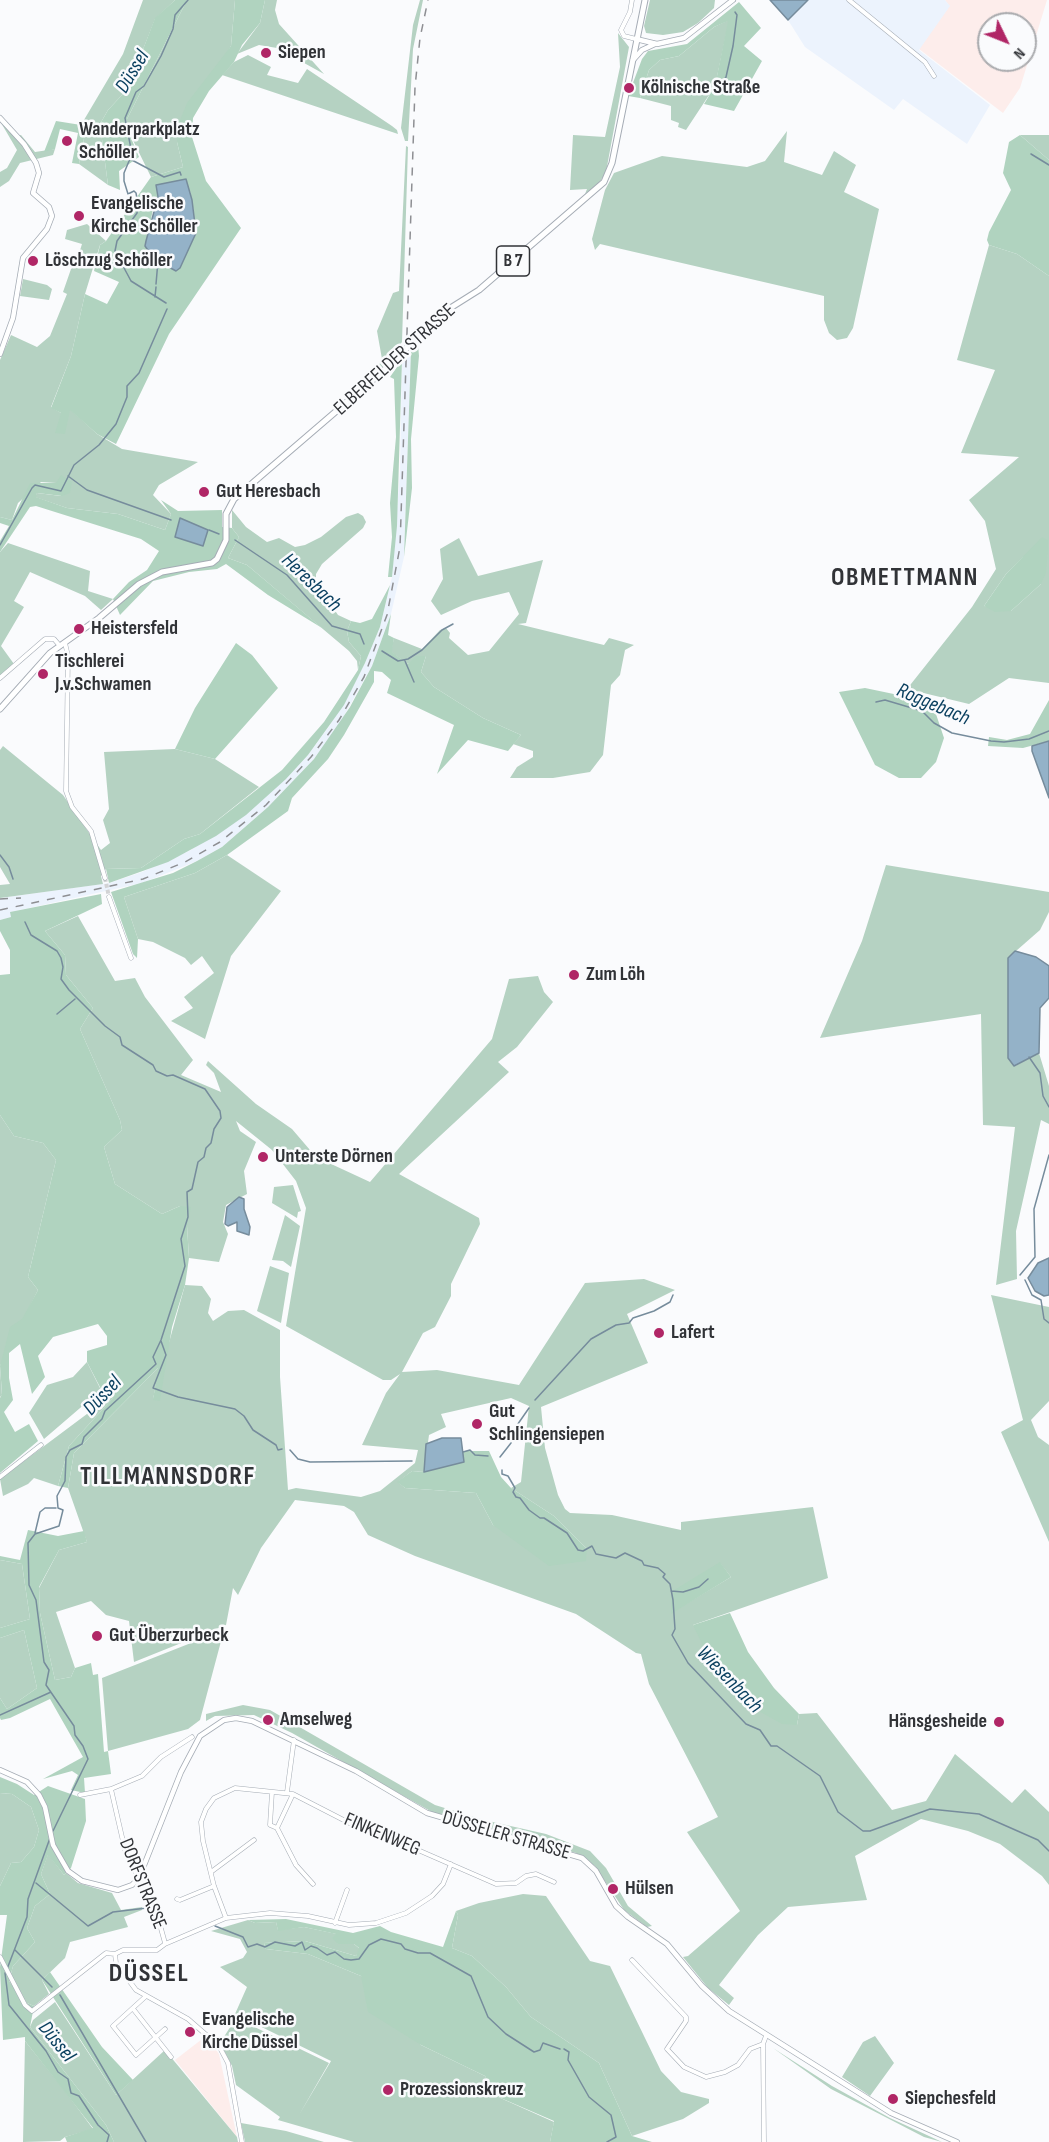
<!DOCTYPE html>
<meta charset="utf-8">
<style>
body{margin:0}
#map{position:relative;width:1049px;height:2142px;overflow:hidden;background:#fafbfd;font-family:"Sofia Sans Condensed",sans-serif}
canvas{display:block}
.north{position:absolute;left:977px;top:12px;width:60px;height:60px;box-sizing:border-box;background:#fafbfd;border:2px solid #aaabae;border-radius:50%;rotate:133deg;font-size:16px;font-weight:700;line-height:24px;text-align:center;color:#313337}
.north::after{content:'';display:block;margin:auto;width:21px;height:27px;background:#b02666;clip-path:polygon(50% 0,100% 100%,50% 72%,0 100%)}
</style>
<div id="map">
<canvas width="1049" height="2142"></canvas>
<div class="north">N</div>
</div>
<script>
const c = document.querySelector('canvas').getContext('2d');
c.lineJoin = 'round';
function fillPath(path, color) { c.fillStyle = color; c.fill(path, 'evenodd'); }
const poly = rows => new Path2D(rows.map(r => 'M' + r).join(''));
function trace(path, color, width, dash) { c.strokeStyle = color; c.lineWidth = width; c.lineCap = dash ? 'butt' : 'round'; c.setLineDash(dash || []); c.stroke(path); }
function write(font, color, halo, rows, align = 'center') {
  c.font = font + ' "Sofia Sans Condensed",sans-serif'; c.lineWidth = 5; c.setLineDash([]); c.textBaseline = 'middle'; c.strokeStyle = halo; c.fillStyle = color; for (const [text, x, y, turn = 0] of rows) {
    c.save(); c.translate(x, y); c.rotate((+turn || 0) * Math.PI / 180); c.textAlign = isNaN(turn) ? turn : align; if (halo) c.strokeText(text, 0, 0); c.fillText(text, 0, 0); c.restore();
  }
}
fillPath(poly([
 [945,0,1047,0,1020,88,1003,113,919,49,949,6],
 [989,24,1025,24,1025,60,989,60],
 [206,2036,219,2054,237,2137,175,2060]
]), '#fdedeb');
fillPath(poly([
 [808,0,945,0,950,6,919,50,990,105,967,144,903,99,894,110,805,47,788,20],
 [411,350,404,557,391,614,372,666,336,730,314,759,268,807,222,847,197,861,142,883,11,912,11,917,0,920,0,898,109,883,142,872,191,850,286,779,308,755,330,725,365,663,380,627,392,577,400,471,402,360]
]), '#ecf3fd');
fillPath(poly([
 [143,0,175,0,155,19,142,52,136,80,108,110,100,124,108,185,79,164,85,133,81,125,123,54],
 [187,0,235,0,231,46,177,142,183,167,151,177,126,126,127,119],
 [265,0,277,0,275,10,279,24,324,74,277,48,259,45,237,54,260,23],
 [420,0,423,0,413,49,408,141,405,141,401,128,413,25],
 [650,0,715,0,714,8,698,23,683,32,663,35,646,33,644,26],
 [729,20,715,86,686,130,678,127,679,123,671,120,671,106,640,98,649,70,660,60,679,56,714,27],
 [618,33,629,47,606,172,599,183,585,194,587,189,570,190,573,135,605,137,620,67],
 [248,55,271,67,267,75,298,83,307,69,392,126,397,130,398,134,222,75,234,62],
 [0,121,15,136,21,135,35,152,55,149,53,155,20,163,9,181,0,187,0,172,7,168,17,150],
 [787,131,784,162,822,175,834,151,856,165,844,192,879,209,853,328,847,338,837,340,829,333,824,320,824,296,600,244,595,250,592,239,605,190,614,173,662,156,747,167,765,161],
 [1020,135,1049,135,1049,160],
 [406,146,408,147,402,342,382,369,379,365,382,359,377,331,393,293,399,291],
 [87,224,106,241,100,245,85,294,71,356,51,407,61,413,70,409,97,434,122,449,198,462,159,485,153,495,171,514,165,530,118,514,67,508,35,497,37,493,61,496,56,483,41,482,18,503,12,520,0,517,0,360,11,335,37,347,50,336,67,294,63,292,71,269,75,266,82,244,65,239,67,230],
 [989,245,1017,254,1049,276,1049,683,1009,678,969,704,907,689,972,607,996,569,985,521,969,500,1019,457,961,453,995,370,957,360],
 [1023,557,1041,584,1011,611,984,606,1006,574],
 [23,279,47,285,52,289,49,300,20,296],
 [232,510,246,527,267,542,279,538,295,547,305,545,321,537,346,517,358,513,363,516,366,522,363,528,322,564,316,574,316,582,338,615,351,621,347,631,349,642,361,656,358,670,357,661,349,651,247,565,228,558,239,537,232,528],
 [459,538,478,576,543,560,526,623,518,624,604,645,609,638,634,645,625,650,620,675,611,685,603,755,590,772,553,778,510,778,517,767,533,757,533,751,513,744,521,735,483,718,434,687,421,672,426,656,408,664,391,652,394,638,422,649,440,630,446,628,450,633,449,638,468,655,489,651,519,614,509,592,472,601,441,615,431,601,443,579,440,549],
 [8,543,90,571,88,591,113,599,101,610,85,596,30,572,14,601,24,607,1,646,14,664,0,677,0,552],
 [3,746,63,795,101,850,110,843,103,820,109,809,104,752,175,749,215,759,259,787,200,834,184,839,141,868,106,869,101,876,103,884,0,898,0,885,10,884,0,867,0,750],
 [227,855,281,891,231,956,205,1039,171,1021,193,1008,184,997,214,973,202,956,191,965,185,958,153,942,138,939,124,897,195,873],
 [886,865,1049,892,1049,912,1040,930,1008,958,1008,1057,1015,1066,1039,1053,1049,1086,1049,1124,1041,1120,1016,1231,1017,1279,996,1285,1015,1127,983,1125,981,1014,820,1038,862,941],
 [78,916,115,981,135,978,145,997,193,1060,181,1075,221,1092,214,1073,206,1065,208,1061,256,1104,292,1129,310,1150,329,1163,370,1182,492,1039,509,979,538,976,544,992,553,1002,517,1047,498,1062,509,1072,399,1174,479,1218,480,1224,451,1284,451,1296,435,1327,423,1333,402,1372,437,1370,519,1385,585,1283,644,1279,675,1290,627,1314,648,1363,541,1407,545,1448,558,1495,565,1509,570,1513,612,1515,681,1530,681,1522,813,1507,828,1578,693,1625,797,1725,799,1714,817,1713,892,1810,926,1801,955,1754,1012,1803,1025,1789,1049,1812,1049,1885,1042,1876,1000,1844,968,1831,921,1819,855,1856,867,1900,788,1907,758,1935,719,1985,734,1998,729,2005,708,1988,683,1957,688,1956,740,1911,687,1832,718,1817,649,1684,641,1654,636,1653,576,1614,415,1556,368,1535,354,1512,344,1506,295,1500,261,1548,238,1595,233,1588,226,1625,134,1662,129,1621,106,1615,91,1601,56,1612,75,1668,71,1677,55,1680,40,1613,39,1588,59,1550,87,1542,68,1488,74,1453,159,1367,153,1400,185,1285,202,1286,211,1299,208,1313,213,1321,228,1311,244,1310,280,1330,280,1377,288,1490,296,1488,361,1497,380,1491,415,1463,418,1450,362,1445,386,1393,400,1374,391,1380,383,1380,286,1326,306,1208,296,1181,272,1150,236,1121,240,1131,256,1142,244,1171,247,1194,226,1205,223,1222,228,1234,219,1262,189,1258,187,1226,180,1206,162,1214,115,1184,104,1147,122,1130,120,1120,80,1029,93,1008,66,975,65,955,45,931],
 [511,1398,529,1406,521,1482,511,1488,554,1516,587,1549,493,1525,476,1493,405,1488,398,1482,412,1471,424,1472,429,1435,446,1427,441,1414],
 [720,1563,731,1577,671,1613],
 [0,1115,14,1136,43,1143,56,1160,28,1277,38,1290,0,1366,2,1395,0,1397],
 [293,1185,301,1211,298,1212,297,1218,272,1203,274,1187],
 [285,1215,300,1226,291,1267,283,1261,272,1260],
 [270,1266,289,1273,281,1323,257,1311],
 [991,1295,1049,1307,1049,1401,1031,1420,1038,1437,1049,1445,1049,1542,1001,1432,1023,1420],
 [87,1362,101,1390,44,1439,29,1413,47,1385,73,1377],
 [114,1397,69,1446,58,1486,34,1478,28,1484,3,1496,0,1479,107,1399],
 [0,1560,22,1564,30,1619,0,1628],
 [24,1630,37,1688,7,1709,0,1698,0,1638],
 [224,1630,200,1720,188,1729,108,1751,102,1678],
 [243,1705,270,1710,435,1805,484,1820,546,1834,590,1851,606,1868,628,1906,652,1926,647,1927,624,1910,595,1866,576,1853,432,1812,292,1733,254,1715,215,1716,206,1721,206,1714],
 [0,1793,12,1794,31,1807,39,1830,34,1847,21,1862,11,1863,0,1886],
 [48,1854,64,1875,66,1873,78,1883,112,1893,121,1910,142,1907,142,1910,124,1917,128,1927,70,1942,65,1958,42,1980,49,1994,34,2006,27,2003,9,1981,13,1966,35,1942,27,1928,35,1906,50,1894,41,1874],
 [523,1894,546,1896,590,1961,610,1966,661,2071,681,2092,709,2099,709,2103,683,2119,632,2136,599,2063,531,2017,506,1987,472,1956,452,1948,458,1915,456,1911,479,1903],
 [248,1920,255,1923,276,1922,278,1930,304,1927,337,1934,338,1944,354,1944,360,1949,356,1956,305,1941,264,1943,266,1949,308,1954,361,1976,421,2045,485,2076,496,2096,554,2122,550,2142,354,2142,278,2120,280,2117,236,2085,232,2066,220,2043,236,2018,329,2063,299,2115,331,2061,235,2014,247,1987,220,1967,243,1958,247,1952,240,1939,211,1931],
 [55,2002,116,2095,165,2050,237,2137,238,2142,114,2142,106,2125,30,2027,33,2020],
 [875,2036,894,2063,870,2096,842,2077,863,2042],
 [25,2041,65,2091,93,2129,65,2137,60,2141,23,2142],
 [773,2048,832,2086,890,2118,942,2142,924,2137,831,2089],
 [241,2123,286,2131,324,2142,245,2142]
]), '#b5d2c2');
fillPath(poly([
 [175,0,187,0,127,119,126,126,139,157,119,171,120,190,108,185,100,124,108,110,136,80,142,52,155,18],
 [235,0,265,0,260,23,242,45,234,62,209,91,193,118,192,137,206,181,241,228,169,334,116,444,97,434,70,410,65,434,55,433,61,413,51,408,71,356,85,294,107,304,119,282,94,271,100,245,106,241,151,177,183,167,177,142,178,125,187,103,231,46],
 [190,191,194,213,164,265,154,259,145,246,154,205,158,197],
 [739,2,761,28,744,46,762,61,734,111,704,104,715,86,728,21,714,27,679,56,660,60,649,70,640,98,628,96,642,59,648,51,687,44],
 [56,121,81,125,85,133,79,164,72,163,78,133,60,129,55,149,44,152],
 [1020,135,1049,160,1049,276,1017,254,989,245,987,240,989,232,1011,190,1003,173,1009,142],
 [418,344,419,356,411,439,412,488,404,557,411,350],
 [402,360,397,526,392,577,388,577,392,537,390,503,396,437,394,379,390,377],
 [61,475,72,482,70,493,62,496,37,493,36,497,67,508,118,514,165,530,171,514,161,500,178,511,222,510,222,527,232,528,239,537,228,558,247,565,322,628,268,595,226,564,217,569,189,572,153,581,120,615,113,599,129,582,147,570,159,551,141,539,36,506,30,507,0,552,0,541,9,526,0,523,0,517,12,520,30,483,56,483],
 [1042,537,1048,540,1048,549,1046,573,1041,584,1011,611,995,612,984,606,1006,574],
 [390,585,380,627,365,663,344,705,308,755,286,779,246,815,216,836,168,862,109,883,106,869,141,868,184,839,200,834,282,770,324,722,358,670,361,656,349,642,347,631,351,621,360,623,372,619],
 [391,614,388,635,394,638,392,652,408,664,416,656,426,656,421,672,434,687,483,718,521,735,508,751,468,740,437,774,454,725,387,693,391,680,382,672,374,671,374,682,344,735,328,759,292,798,288,811,227,855,195,873,124,897,138,939,137,958,133,954,111,892,173,873,197,861,222,847,268,807,314,759,350,707,372,666],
 [236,643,252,655,278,688,215,759,175,749,195,708],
 [865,688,932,702,944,738,936,762,921,778,899,778,875,765,839,692],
 [1049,700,1049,741,1023,748,988,746,989,737,1007,740,1030,734],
 [101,894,102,904,45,931,65,955,66,975,93,1008,80,1029,120,1120,122,1130,104,1147,115,1184,162,1214,180,1206,191,1207,187,1226,189,1258,185,1285,172,1327,160,1401,153,1400,158,1368,74,1453,68,1488,58,1486,69,1446,113,1398,89,1401,101,1389,87,1362,87,1351,107,1345,107,1336,98,1324,53,1337,38,1356,45,1377,32,1394,20,1344,9,1353,9,1378,13,1400,4,1412,15,1432,29,1424,38,1441,0,1473,0,1398,2,1394,0,1366,10,1327,22,1319,38,1290,28,1277,56,1160,43,1143,14,1136,0,1115,0,975,10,974,10,950,0,931,0,920,11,917,10,912],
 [462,1451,489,1451,501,1477,511,1488,554,1516,587,1549,586,1561,549,1566,493,1525,476,1493,405,1488,397,1482,412,1471,424,1472,463,1462],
 [28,1530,58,1536,84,1531,87,1542,59,1550,39,1587,40,1613,55,1680,71,1677,75,1668,91,1663,93,1675,98,1674,104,1752,108,1751,111,1774,84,1778,85,1793,71,1790,78,1775,72,1771,43,1779,83,1757,50,1699,10,1718,1,1720,0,1718,0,1698,7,1709,37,1688,24,1630,0,1638,0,1628,30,1619,22,1564,0,1560,0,1556,20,1560],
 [720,1562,731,1577,671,1614,671,1592],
 [730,1613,748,1652,774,1688,799,1714,797,1725,782,1724,737,1699,720,1681,693,1625],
 [0,1777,17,1784,34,1795,48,1786,85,1799,86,1821,71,1868,64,1875,48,1855,41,1874,50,1894,35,1906,27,1928,35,1942,13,1966,9,1981,27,2003,34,2006,30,2027,106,2125,114,2142,67,2142,65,2137,93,2128,25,2041,25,2037,3,2040,0,1967,7,1915,0,1915,0,1886,11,1863,21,1862,34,1847,39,1830,31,1807,12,1794,0,1793],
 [456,1911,458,1915,452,1948,472,1956,506,1987,531,2017,599,2063,632,2136,652,2142,550,2142,554,2121,496,2096,485,2076,421,2045,368,2012,361,1976,308,1954,266,1949,264,1943,305,1941,356,1956,359,1948,354,1944,338,1944,332,1938,336,1934,304,1927,278,1931,276,1922,255,1923,248,1920,286,1919,353,1933,380,1926,391,1932,443,1947],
 [50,1972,102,2047,133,2080,116,2095,42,1980]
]), '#b0d3bf');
const water = poly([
 [770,0,808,0,788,20,770,0],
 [186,179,192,200,196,233,180,268,176,271,154,259,145,246,146,241,158,197,156,185,186,179],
 [180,518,208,530,203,546,175,537,180,518],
 [1049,741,1049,798,1032,751,1032,746,1049,741],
 [1015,951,1036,957,1049,966,1049,998,1040,1008,1039,1053,1014,1066,1008,1058,1008,958,1015,951],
 [239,1197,244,1199,244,1209,250,1227,249,1235,237,1231,237,1222,228,1226,225,1224,227,1207,239,1197],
 [1049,1258,1049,1295,1044,1296,1035,1291,1028,1278,1038,1263,1049,1258],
 [442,1438,461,1438,464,1462,424,1472,426,1444,442,1438]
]);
fillPath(water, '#94b2c8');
trace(water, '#768c9c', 1.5);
trace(poly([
 [722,93,721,85,726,77,733,46,737,15,735,12],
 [1031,154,1049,165],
 [130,159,164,177,180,172,181,175],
 [156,284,158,261],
 [155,297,156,287],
 [166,303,131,281,115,251,117,241,137,213,138,204,136,193,134,191,128,194,124,181,124,173,132,154,125,118,136,92,144,86,161,56,173,29,175,15,188,0],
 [68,476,87,490,171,520],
 [209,530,219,534],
 [235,540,287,575,332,626,360,634,364,644],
 [0,545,32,488,35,485,61,491,74,465,99,445,116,424,127,397,127,386,139,373,167,309],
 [382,651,398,661,408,659,422,650,442,630,453,624],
 [405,661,414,682],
 [876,702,885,700,922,711,934,723,952,733,991,741,1004,742,1029,739,1049,731],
 [0,855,9,867,13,879],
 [25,922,31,935,57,951,61,958,63,967,61,979,69,990,105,1026,120,1037,122,1045,153,1065,156,1071,167,1076,173,1075,205,1089,220,1111,221,1118,214,1129,211,1143,206,1148,204,1157,198,1162,192,1189,187,1192,188,1217,181,1239,185,1266,161,1340,153,1357,156,1364,105,1411,102,1419,84,1437,82,1444,70,1450,66,1457,65,1481,57,1496,58,1508,63,1510,59,1526,35,1534,28,1543,29,1585,36,1600,44,1662,49,1670,46,1685,74,1726,75,1735,83,1746,88,1759,53,1831],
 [57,1014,75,999],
 [1029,1057,1040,1073,1043,1096,1049,1107],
 [1020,1275,1035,1257,1034,1209,1049,1155],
 [1025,1280,1032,1295,1041,1300,1044,1319,1049,1323],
 [161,1341,166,1355,153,1388,178,1397,235,1409,244,1416,253,1430,276,1445,278,1450,282,1449],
 [535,1400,591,1339,616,1325,629,1323,633,1318,654,1311,670,1302,673,1295],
 [290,1450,298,1459,310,1462,412,1461],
 [463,1452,470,1450,475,1455,488,1456],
 [500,1457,511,1443,513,1431,529,1408],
 [502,1470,502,1474,508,1476,515,1488,513,1492,516,1497,520,1498,529,1510,540,1518,544,1518,567,1533,578,1550,583,1551,592,1546,596,1554,616,1558,625,1553,642,1561,644,1565,658,1568,665,1574,663,1577,670,1584,673,1600,675,1629,672,1635,688,1663,746,1724,760,1730,771,1746,777,1746,820,1776,838,1812,863,1831,870,1831,930,1809,979,1814,1038,1840,1049,1851],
 [35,1533,40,1512,45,1508,56,1508],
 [671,1591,683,1592,699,1587,708,1579],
 [0,1715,51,1692],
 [36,1883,88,1926,113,1912,147,1908],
 [215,1926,243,1937,248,1947,257,1944,265,1947,275,1942,295,1946,302,1942,305,1950,311,1946,317,1948,327,1955,335,1952,344,1959,351,1960,359,1959,369,1945,381,1939,401,1944,405,1949,418,1953,430,1953,471,1976,488,2017,506,2034,534,2052,540,2050,543,2043,560,2049],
 [15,1950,52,1987],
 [7,1969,27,1917,28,1899,50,1838],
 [5,1973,9,2005,46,2051,58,2072,68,2079,71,2093,79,2096,98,2125,109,2135,107,2142],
 [60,1995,146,2142],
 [564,2049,569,2052,568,2060,589,2097,611,2115,616,2137,607,2142]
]), '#768c9c', 1.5);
trace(poly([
 [105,878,109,897]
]), '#d2d3d5', 4, [4, 2]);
const minor = poly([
 [632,0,630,12,621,30,624,36,636,39],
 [849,0,925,62,934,76],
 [65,643,68,656,66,791,72,807,91,831,105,878],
 [0,678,45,639,54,639,60,646],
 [109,897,131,958],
 [0,1477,41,1445],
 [111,1789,125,1850,160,1925,165,1943],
 [272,1792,270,1825,277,1828,293,1794],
 [287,1792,294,1740],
 [80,1795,111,1789,142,1776,161,1757,192,1737],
 [277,1828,296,1865,313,1884],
 [211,1872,254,1840],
 [177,1899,180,1900,214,1886],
 [226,1918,214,1886,203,1841,201,1822,206,1809,214,1798,235,1788,293,1794,363,1830,379,1833,496,1884,516,1883,526,1876,536,1874,554,1882],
 [335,1923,347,1890],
 [115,1954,123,1950,157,1950,165,1944,226,1918,270,1913,308,1916,349,1925,376,1923,406,1913,432,1896,443,1884,451,1864],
 [115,1954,116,1963,136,1990,188,2019,219,2046,228,2063,242,2142],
 [0,1957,25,2005,32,2011,106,1953,115,1954],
 [632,1960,686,2017,686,2021,667,2049,684,2067,706,2077,725,2072,738,2065,750,2049,763,2044,766,2036],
 [145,1997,113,2026,136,2055,165,2029],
 [134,2010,171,2057],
 [763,2044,764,2142]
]);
const tertiary = poly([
 [636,39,657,44,684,38,733,0],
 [633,60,642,50,655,44],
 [0,118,24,144,36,163,39,173,33,193,49,207,52,216,47,229,23,258,13,318,0,354]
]);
const secondary = poly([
 [0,1770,27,1782,39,1795,45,1807,53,1845,68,1871,82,1881,118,1890,132,1885,139,1878,181,1772,200,1736,224,1720,236,1718,252,1721,356,1771,427,1813,582,1858,596,1871,616,1906,628,1917,667,1944,702,1986,729,2011,891,2113,957,2142]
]);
const primary = poly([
 [418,335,444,312,479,290,604,182,612,163,645,0],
 [0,709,50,653,99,618,139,584,162,572,212,563,217,559,226,540,226,514,234,499,397,359]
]);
trace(minor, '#a5acb5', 5);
trace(tertiary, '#a5acb5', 6);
trace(secondary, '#a5acb5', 6);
trace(primary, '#a5acb5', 7);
trace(minor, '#fff', 4);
trace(tertiary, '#fff', 4.5);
trace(secondary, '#fff', 4.5);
trace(primary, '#fff', 5);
trace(poly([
 [0,899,21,898],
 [0,910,143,879,185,862,220,842,266,805,311,757,339,720,364,677,387,615,400,547,415,87,420,38,428,0]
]), '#8e8f93', 1.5, [8, 8]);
const primaryBridge = poly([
 [397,359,418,335]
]);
trace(primaryBridge, '#a5acb5', 7, []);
trace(primaryBridge, '#fff', 5);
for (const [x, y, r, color] of [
 [266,53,6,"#b02666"],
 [629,88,6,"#b02666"],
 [67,141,6,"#b02666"],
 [79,216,6,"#b02666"],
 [33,261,6,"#b02666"],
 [204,492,6,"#b02666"],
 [79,629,6,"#b02666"],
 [43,674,6,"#b02666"],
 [574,975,6,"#b02666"],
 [263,1157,6,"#b02666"],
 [659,1333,6,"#b02666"],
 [477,1424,6,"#b02666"],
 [97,1636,6,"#b02666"],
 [268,1720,6,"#b02666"],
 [999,1722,6,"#b02666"],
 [613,1889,6,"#b02666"],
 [190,2032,6,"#b02666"],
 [388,2090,6,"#b02666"],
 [893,2099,6,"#b02666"]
]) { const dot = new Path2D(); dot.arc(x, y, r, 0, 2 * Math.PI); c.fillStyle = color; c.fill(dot); trace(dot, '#fafbfd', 2); }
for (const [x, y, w] of [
 [513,261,33]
]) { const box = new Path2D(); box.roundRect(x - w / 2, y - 15, w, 30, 4.5); c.fillStyle = '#fafbfd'; c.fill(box); trace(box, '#313337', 1.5); }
write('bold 18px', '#313337', null, [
 ["B 7",513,261]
]);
write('bold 20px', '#313337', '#fafbfd', [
 ["Siepen",278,53],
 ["Kölnische Straße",641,88],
 ["Wanderparkplatz",79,130],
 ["Schöller",79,153],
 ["Evangelische",91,204],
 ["Kirche Schöller",91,227],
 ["Löschzug Schöller",45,261],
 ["Gut Heresbach",216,492],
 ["Heistersfeld",91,629],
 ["Tischlerei",55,662],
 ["J.v.Schwamen",55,685],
 ["Zum Löh",586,975],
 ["Unterste Dörnen",275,1157],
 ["Lafert",671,1333],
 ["Gut",489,1412],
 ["Schlingensiepen",489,1435],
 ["Gut Überzurbeck",109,1636],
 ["Amselweg",280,1720],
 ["Hänsgesheide",987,1722,"right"],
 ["Hülsen",625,1889],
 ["Evangelische",202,2020],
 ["Kirche Düssel",202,2043],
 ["Prozessionskreuz",400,2090],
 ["Siepchesfeld",905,2099]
], 'left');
write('20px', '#313337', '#fafbfd', [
 ["ELBERFELDER STRASSE",395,360,-42],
 ["FINKENWEG",382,1835,23],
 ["DÜSSELER STRASSE",506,1836,16],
 ["DORFSTRASSE",142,1884,68]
]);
write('italic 21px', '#083e5e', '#fafbfd', [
 ["Düssel",133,72,-59],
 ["Heresbach",311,583,44],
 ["Roggebach",933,705,23],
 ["Düssel",103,1396,-47],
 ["Wiesenbach",729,1680,46],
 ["Düssel",56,2042,51]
]);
c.letterSpacing = '1.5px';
write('bold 26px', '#313337', '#fafbfd', [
 ["OBMETTMANN",905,578],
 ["TILLMANNSDORF",168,1477],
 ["DÜSSEL",149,1974]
]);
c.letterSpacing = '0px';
</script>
